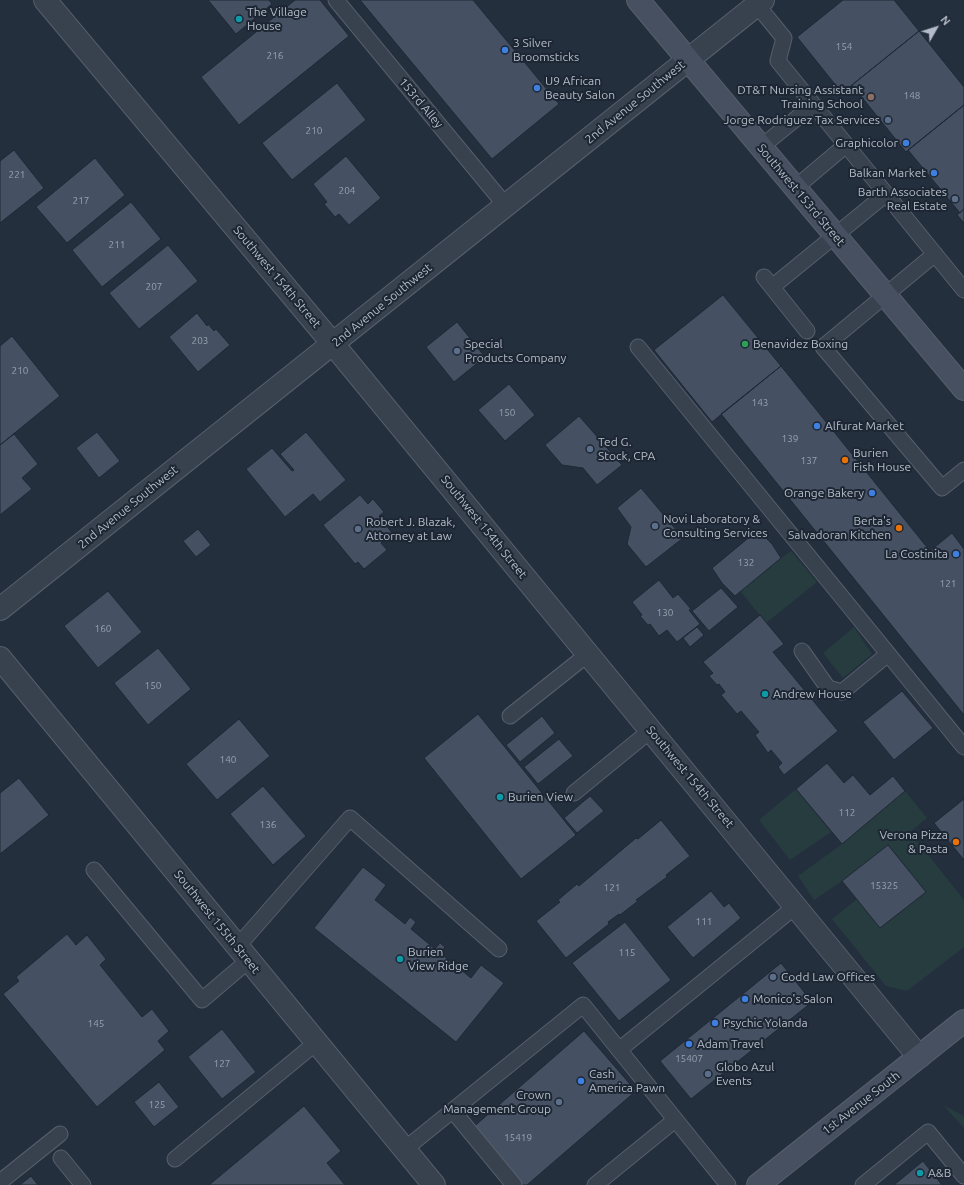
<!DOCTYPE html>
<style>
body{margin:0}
#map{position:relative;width:964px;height:1185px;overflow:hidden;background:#242f3e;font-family:Ubuntu,sans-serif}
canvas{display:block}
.north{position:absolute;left:916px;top:8px;width:40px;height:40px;-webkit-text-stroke:3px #1d2633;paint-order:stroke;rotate:51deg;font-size:11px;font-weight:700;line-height:16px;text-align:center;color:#b4bcc9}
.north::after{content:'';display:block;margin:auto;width:14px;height:18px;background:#b4bcc9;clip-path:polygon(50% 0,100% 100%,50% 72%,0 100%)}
</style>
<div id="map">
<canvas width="964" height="1185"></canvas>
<div class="north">N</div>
</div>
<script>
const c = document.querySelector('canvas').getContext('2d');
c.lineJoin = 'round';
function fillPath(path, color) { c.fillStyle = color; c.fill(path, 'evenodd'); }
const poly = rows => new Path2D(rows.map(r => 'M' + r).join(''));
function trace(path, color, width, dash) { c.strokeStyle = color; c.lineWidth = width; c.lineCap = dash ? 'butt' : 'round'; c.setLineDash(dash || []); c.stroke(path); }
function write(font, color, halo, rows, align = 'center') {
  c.font = font + ' Ubuntu,sans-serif'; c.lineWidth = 4; c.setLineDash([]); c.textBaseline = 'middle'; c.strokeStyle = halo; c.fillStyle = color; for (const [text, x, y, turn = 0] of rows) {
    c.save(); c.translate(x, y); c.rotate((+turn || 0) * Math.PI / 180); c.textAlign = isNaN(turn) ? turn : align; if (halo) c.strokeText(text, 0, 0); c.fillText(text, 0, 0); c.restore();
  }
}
fillPath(poly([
 [791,551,817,582,766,623,738,588],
 [854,627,872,654,843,678,823,653],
 [796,789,831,832,790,860,759,820],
 [905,791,927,818,910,832,964,900,964,947,907,991,886,986,832,919,857,899,880,928,925,892,888,845,842,881,814,900,798,876,842,844],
 [943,1105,964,1116,964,1128]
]), '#263c3f');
const building = poly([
 [208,0,269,0,272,4,236,34,208,0],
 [295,0,320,0,349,36,239,125,201,77,295,0],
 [360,0,473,0,559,104,492,159,360,0],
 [843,0,894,0,919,31,842,93,797,37,843,0],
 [919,31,964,87,964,105,906,152,852,85,919,31],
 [337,83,366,120,292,180,262,143,337,83],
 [964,105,964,209,960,213,908,150,964,105],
 [14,150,44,188,0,223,0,161,14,150],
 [346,156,381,198,349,225,339,214,335,217,324,204,327,202,313,184,346,156],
 [95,158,125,195,67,243,36,207,95,158],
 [131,202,161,239,102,287,72,250,131,202],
 [964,209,964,223,957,215,964,209],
 [168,245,198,281,139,329,109,293,168,245],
 [723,295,781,366,712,422,654,350,723,295],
 [197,313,207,326,208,324,214,331,216,329,230,345,198,372,169,337,197,313],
 [457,322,485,357,454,382,426,347,457,322],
 [12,336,60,396,0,445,0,346,12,336],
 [781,366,930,551,952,533,964,549,964,715,721,414,781,366],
 [509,384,535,415,505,441,478,410,509,384],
 [579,416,622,465,597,485,583,468,562,465,545,445,579,416],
 [97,432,120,461,99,478,76,448,97,432],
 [306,432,346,480,320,502,313,494,285,517,246,469,272,448,292,471,294,470,280,454,306,432],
 [14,434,38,464,22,478,32,489,0,515,0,445,14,434],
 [641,488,683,538,646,567,627,544,631,527,617,508,641,488],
 [360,495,368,504,373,499,384,512,379,516,392,533,381,543,387,550,364,569,358,562,355,564,323,525,360,495],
 [198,529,211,545,196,557,183,541,198,529],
 [758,530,772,544,781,558,735,596,722,583,712,568,758,530],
 [659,580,673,598,678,594,691,609,689,610,700,624,677,642,667,630,659,636,650,624,648,625,640,616,642,615,632,602,659,580],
 [721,588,738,607,709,631,692,611,721,588],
 [108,591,142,632,98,668,64,626,108,591],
 [760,615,784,644,773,652,838,731,784,775,778,767,782,763,771,750,768,753,755,735,759,732,741,711,737,714,721,695,725,692,719,684,717,685,709,676,713,673,703,662,760,615],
 [697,627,704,635,690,647,683,638,697,627],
 [158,648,191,689,148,725,114,683,158,648],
 [902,691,933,728,894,760,863,722,902,691],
 [478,714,576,835,521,879,424,758,478,714],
 [542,716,555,733,520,762,506,745,542,716],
 [239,719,270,756,217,800,186,764,239,719],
 [559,739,573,756,538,784,524,767,559,739],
 [827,763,844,783,853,775,870,795,893,776,905,791,842,844,796,789,827,763],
 [19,778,49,815,0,854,0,793,19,778],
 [263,786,306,836,273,865,230,814,263,786],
 [590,796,604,811,577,833,564,818,590,796],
 [964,799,964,860,934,823,964,799],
 [661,820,690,856,666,875,667,877,636,900,638,901,620,915,619,914,608,922,609,924,566,958,536,921,560,902,558,900,577,884,579,886,636,838,638,839,661,820],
 [888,845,926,892,880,928,842,881,888,845],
 [363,867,386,885,375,900,405,924,410,917,416,922,411,929,435,949,440,943,445,947,440,953,471,978,481,965,504,983,456,1042,314,928,363,867],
 [711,891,724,907,729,903,741,918,693,958,667,927,711,891],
 [625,922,671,980,619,1021,572,963,625,922],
 [67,934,76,945,87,935,106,959,100,965,142,1017,152,1009,169,1031,158,1041,165,1050,97,1107,3,994,19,981,16,977,67,934],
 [781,963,812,1002,691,1099,660,1061,781,963],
 [222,1029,256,1072,222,1099,188,1057,222,1029],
 [584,1031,636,1091,527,1185,518,1185,470,1130,584,1031],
 [159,1082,179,1107,154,1127,134,1102,159,1082],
 [304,1106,341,1151,327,1163,345,1185,209,1185,304,1106],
 [923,1161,942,1185,894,1185,923,1161],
 [31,1176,38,1185,20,1185,31,1176]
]);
fillPath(building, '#455162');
trace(building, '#1f2835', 1);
const lane = poly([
 [336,0,506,206],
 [757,5,784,38,778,61,964,290],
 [761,147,813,105],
 [795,188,846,145],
 [935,254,823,347,942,488,964,470],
 [764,277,807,331],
 [772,287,886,194],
 [638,347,964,747],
 [802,651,828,688,842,692,888,654],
 [510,716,588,654],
 [574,793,651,730],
 [94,870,202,1000,249,960],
 [238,946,350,818,499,949],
 [619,1050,796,906],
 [453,1111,514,1185],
 [405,1149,583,1005,728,1185],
 [61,1158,83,1185],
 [175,1159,317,1042],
 [0,1182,60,1134],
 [595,1185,675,1120],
 [863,1185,928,1132,964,1176]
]);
const street = poly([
 [45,0,333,344,919,1057],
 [0,609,763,0],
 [0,658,434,1185]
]);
const secondary = poly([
 [638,0,964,389],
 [758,1185,964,1021]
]);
trace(lane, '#565f6c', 17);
trace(street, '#565f6c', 24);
trace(secondary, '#565f6c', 24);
trace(lane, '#38414e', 15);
trace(street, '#38414e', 22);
trace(secondary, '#465061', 22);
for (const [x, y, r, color] of [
 [239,19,4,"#0f9aa8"],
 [505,50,4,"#3f7fe0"],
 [537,88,4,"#3f7fe0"],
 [871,97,4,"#8d6e63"],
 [888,120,4,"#5c6f8a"],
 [906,143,4,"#3f7fe0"],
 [934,173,4,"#3f7fe0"],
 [955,199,4,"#5c6f8a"],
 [745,344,4,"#2e9e5b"],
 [457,351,4,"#5c6f8a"],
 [817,426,4,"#3f7fe0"],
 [590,449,4,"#5c6f8a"],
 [845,460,4,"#e8710a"],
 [872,493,4,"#3f7fe0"],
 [655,526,4,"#5c6f8a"],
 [899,528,4,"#e8710a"],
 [358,529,4,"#5c6f8a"],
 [956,554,4,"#3f7fe0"],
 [765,694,4,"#0f9aa8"],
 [500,797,4,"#0f9aa8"],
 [956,842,4,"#e8710a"],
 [400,959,4,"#0f9aa8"],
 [773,977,4,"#5c6f8a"],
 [745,999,4,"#3f7fe0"],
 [715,1023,4,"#3f7fe0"],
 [689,1044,4,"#3f7fe0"],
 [708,1074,4,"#5c6f8a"],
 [581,1081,4,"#3f7fe0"],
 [559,1102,4,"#5c6f8a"],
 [920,1173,4,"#0f9aa8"]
]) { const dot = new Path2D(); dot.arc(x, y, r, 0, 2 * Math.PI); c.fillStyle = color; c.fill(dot); trace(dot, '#1d2633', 1.5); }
write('10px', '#98a1af', null, [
 ["154",844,47],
 ["216",275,56],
 ["148",912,96],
 ["210",314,131],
 ["221",17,175],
 ["204",347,191],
 ["217",81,201],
 ["211",117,245],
 ["207",154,287],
 ["203",200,341],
 ["210",20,371],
 ["143",760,403],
 ["150",507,413],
 ["139",790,439],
 ["137",809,461],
 ["132",746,563],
 ["121",948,584],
 ["130",665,613],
 ["160",103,629],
 ["150",153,686],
 ["140",228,760],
 ["112",847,813],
 ["136",268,825],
 ["15325",884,886],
 ["121",612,888],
 ["111",704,922],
 ["115",627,953],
 ["145",96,1024],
 ["15407",689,1059],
 ["127",222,1064],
 ["125",157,1105],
 ["15419",518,1138]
]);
write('12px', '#b4bcc9', '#1d2633', [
 ["The Village",247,12],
 ["House",247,26],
 ["3 Silver",513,43],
 ["Broomsticks",513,57],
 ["U9 African",545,81],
 ["Beauty Salon",545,95],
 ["DT&T Nursing Assistant",863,90,"right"],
 ["Training School",863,104,"right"],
 ["Jorge Rodriguez Tax Services",880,120,"right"],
 ["Graphicolor",898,143,"right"],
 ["Balkan Market",926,173,"right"],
 ["Barth Associates",947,192,"right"],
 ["Real Estate",947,206,"right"],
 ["Special",465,344],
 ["Products Company",465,358],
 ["Benavidez Boxing",753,344],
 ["Alfurat Market",825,426],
 ["Ted G.",598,442],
 ["Stock, CPA",598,456],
 ["Burien",853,453],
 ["Fish House",853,467],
 ["Orange Bakery",864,493,"right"],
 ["Novi Laboratory &",663,519],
 ["Consulting Services",663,533],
 ["Berta's",891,521,"right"],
 ["Salvadoran Kitchen",891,535,"right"],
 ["Robert J. Blazak,",366,522],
 ["Attorney at Law",366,536],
 ["La Costinita",948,554,"right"],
 ["Andrew House",773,694],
 ["Burien View",508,797],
 ["Verona Pizza",948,835,"right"],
 ["& Pasta",948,849,"right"],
 ["Burien",408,952],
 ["View Ridge",408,966],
 ["Codd Law Offices",781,977],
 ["Monico's Salon",753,999],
 ["Psychic Yolanda",723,1023],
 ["Adam Travel",697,1044],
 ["Globo Azul",716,1067],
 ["Events",716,1081],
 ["Cash",589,1074],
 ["America Pawn",589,1088],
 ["Crown",551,1095,"right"],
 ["Management Group",551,1109,"right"],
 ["A&B",928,1173]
], 'left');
write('12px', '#b4bcc9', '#1d2633', [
 ["2nd Avenue Southwest",635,102,-39],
 ["153rd Alley",421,103,50],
 ["Southwest 153rd Street",801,195,50],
 ["Southwest 154th Street",277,277,50],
 ["2nd Avenue Southwest",382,305,-39],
 ["2nd Avenue Southwest",128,507,-39],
 ["Southwest 154th Street",484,527,51],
 ["Southwest 154th Street",690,777,50],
 ["Southwest 155th Street",217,922,51],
 ["1st Avenue South",861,1103,-38]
]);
</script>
